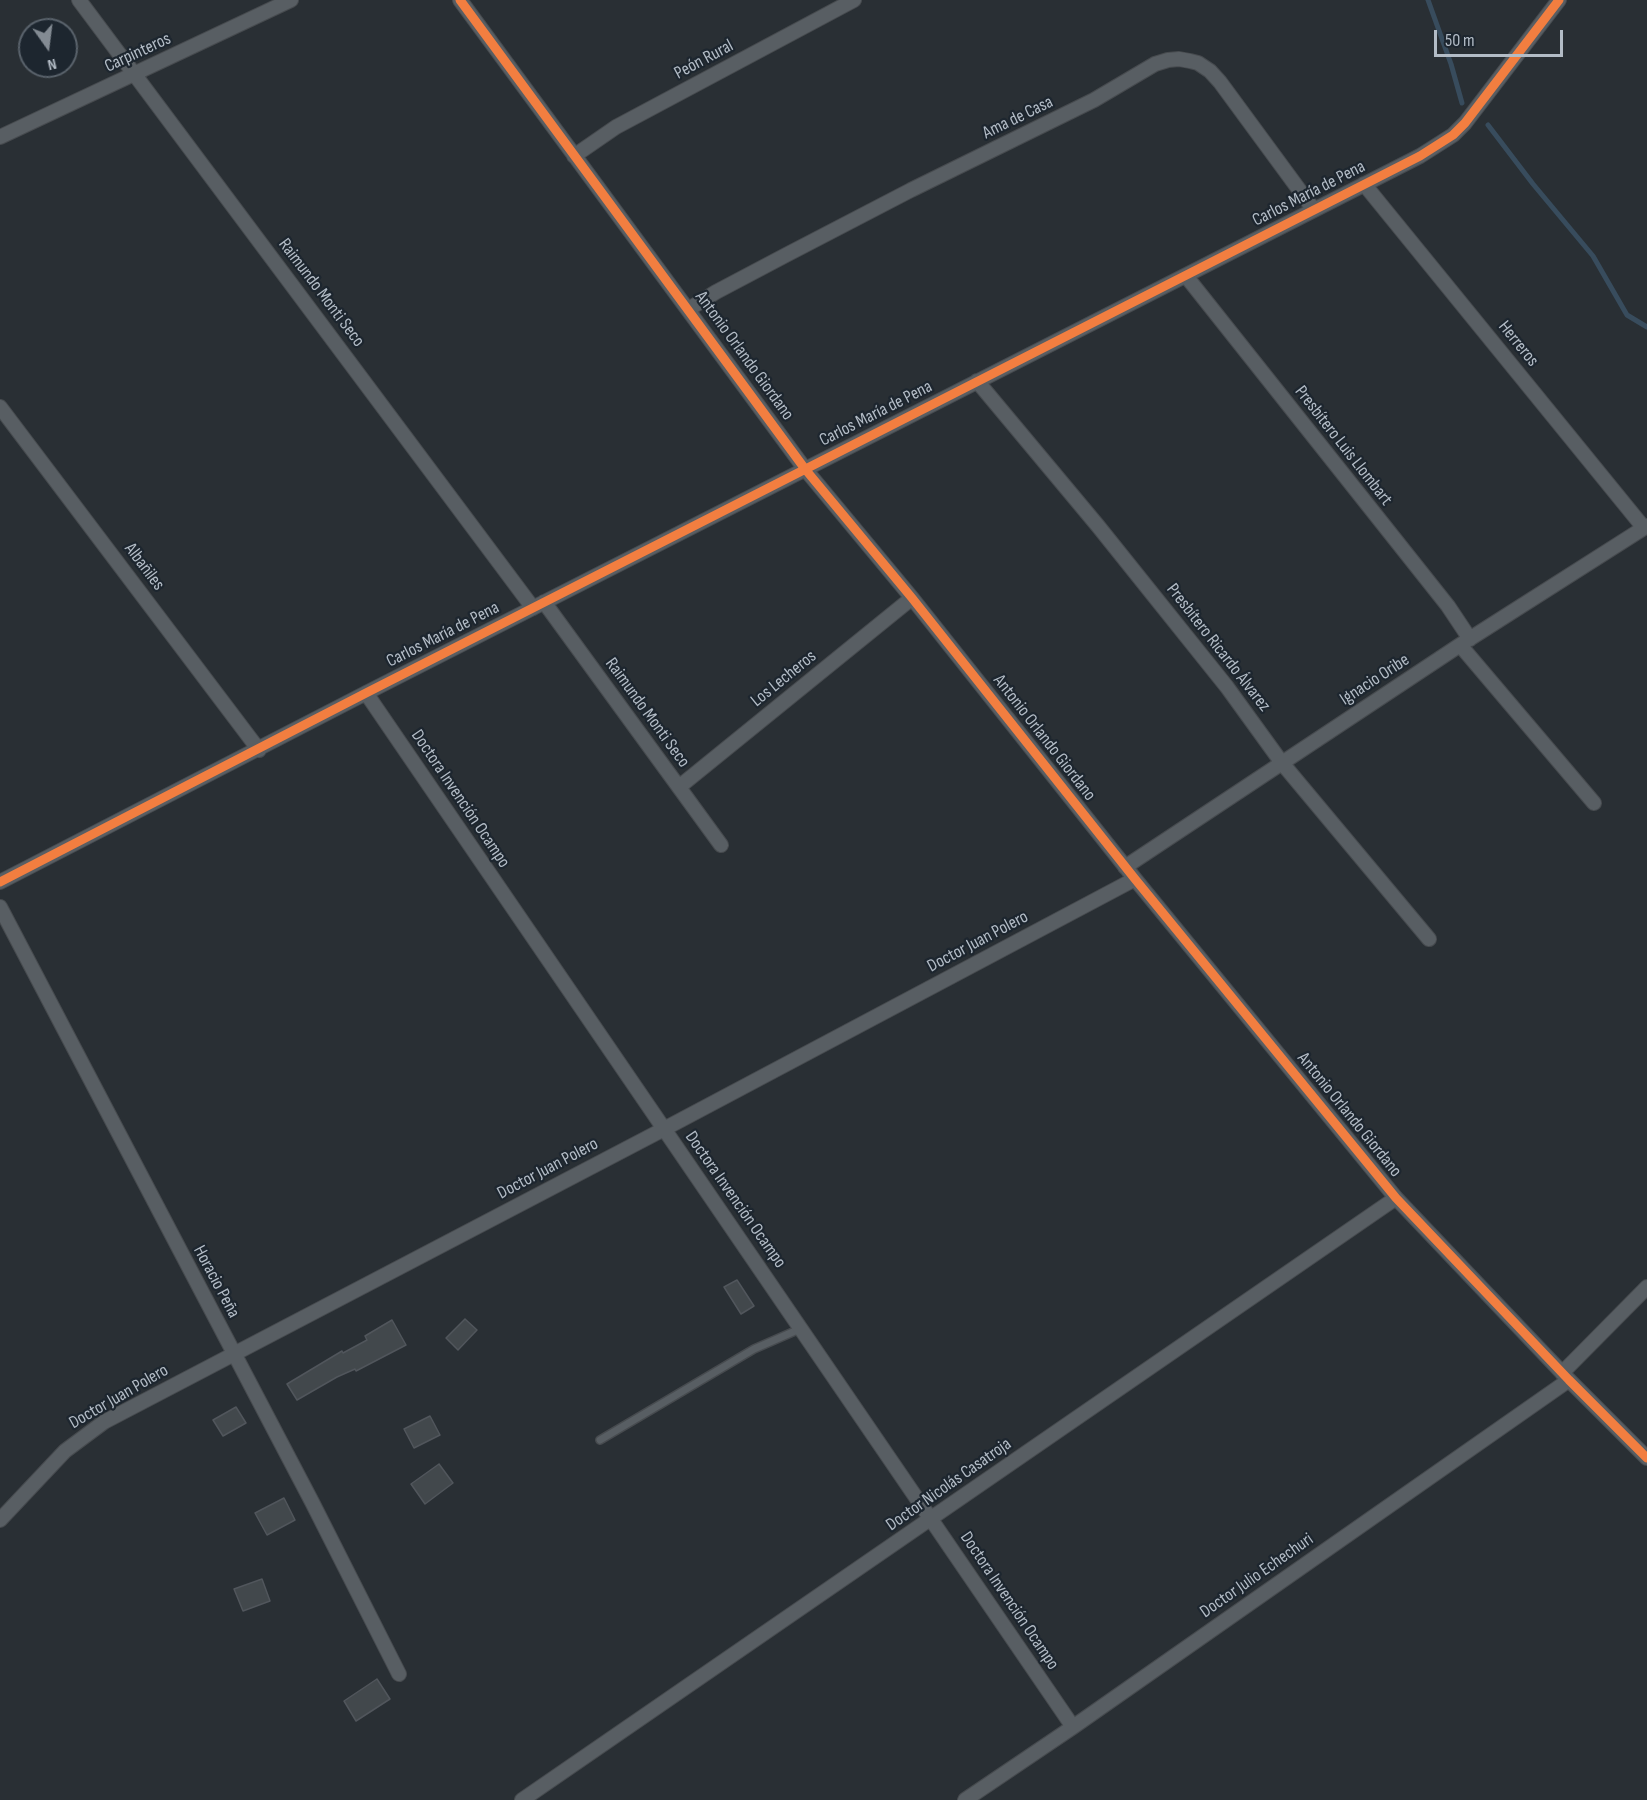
<!DOCTYPE html>
<meta charset="utf-8">
<style>
body{margin:0}
#map{position:relative;width:1647px;height:1800px;overflow:hidden;background:#292f34;font-family:"Sofia Sans Condensed",sans-serif}
canvas{display:block}
.north{position:absolute;left:18px;top:18px;width:60px;height:60px;box-sizing:border-box;background:#1d262f;border:2px solid #59626b;border-radius:50%;rotate:166deg;font-size:16px;font-weight:700;line-height:24px;text-align:center;color:#b3bcc6}
.north::after{content:'';display:block;margin:auto;width:21px;height:27px;background:#838b93;clip-path:polygon(50% 0,100% 100%,50% 72%,0 100%)}
.scale{position:absolute;left:1434px;top:30px;width:129px;height:27px;box-sizing:border-box;border:3px solid #b3bcc6;border-top:0;padding-left:8px;font-size:18px;line-height:21px;white-space:nowrap;color:#b3bcc6;-webkit-text-stroke:4px #1d262f;paint-order:stroke}
</style>
<div id="map">
<canvas width="1647" height="1800"></canvas>
<div class="north">N</div>
<div class="scale">50 m</div>
</div>
<script>
const c = document.querySelector('canvas').getContext('2d');
c.lineJoin = 'round';
const poly = rows => new Path2D(rows.map(r => 'M' + r).join(''));
function trace(path, color, width, dash) { c.strokeStyle = color; c.lineWidth = width; c.lineCap = dash ? 'butt' : 'round'; c.setLineDash(dash || []); c.stroke(path); }
function fillPath(path, color) { c.fillStyle = color; c.fill(path, 'evenodd'); }
function write(font, color, halo, rows, align = 'center') {
  c.font = font + ' "Sofia Sans Condensed",sans-serif'; c.lineWidth = 4.5; c.setLineDash([]); c.textBaseline = 'middle'; c.strokeStyle = halo; c.fillStyle = color; for (const [text, x, y, turn = 0] of rows) {
    c.save(); c.translate(x, y); c.rotate((+turn || 0) * Math.PI / 180); c.textAlign = isNaN(turn) ? turn : align; if (halo) c.strokeText(text, 0, 0); c.fillText(text, 0, 0); c.restore();
  }
}
trace(poly([
 [1428,0,1451,64,1462,103],
 [1488,125,1533,184,1593,256,1627,315,1647,327]
]), '#384c5d', 5);
const building = poly([
 [737,1280,754,1306,741,1314,724,1287,737,1280],
 [465,1319,477,1330,458,1350,446,1338,465,1319],
 [392,1320,406,1345,356,1371,355,1369,337,1377,297,1400,287,1384,342,1351,343,1353,367,1340,365,1336,392,1320],
 [236,1407,246,1423,223,1436,213,1420,236,1407],
 [430,1416,440,1435,414,1448,404,1429,430,1416],
 [439,1464,453,1483,425,1504,411,1484,439,1464],
 [284,1498,295,1520,267,1535,255,1513,284,1498],
 [262,1579,270,1601,243,1611,234,1589,262,1579],
 [377,1679,390,1699,356,1721,344,1701,377,1679]
]);
fillPath(building, '#42484c');
trace(building, '#51565c', 1.5);
const service = poly([
 [600,1440,754,1349,802,1328]
]);
const minor = poly([
 [79,0,533,608],
 [460,0,805,469,912,598,1135,879,1396,1198,1569,1380,1647,1458],
 [0,137,291,0],
 [574,156,616,127,854,0],
 [1364,184,1644,528],
 [1186,276,1448,606,1470,639],
 [689,309,716,292,786,255,911,190,1094,100,1155,64,1168,60,1179,59,1190,61,1198,63,1210,71,1220,82,1314,210],
 [977,381,1098,526,1227,687,1282,763,1429,939],
 [0,407,259,750],
 [544,602,721,845],
 [1460,645,1594,803],
 [366,693,1073,1727],
 [679,787,912,598],
 [1125,867,1460,645,1647,526],
 [0,882,366,693,1420,156,1453,135,1465,123,1559,0],
 [0,907,312,1502,399,1674],
 [1562,1373,1647,1287],
 [0,1520,65,1451,104,1422,664,1129,1135,879],
 [522,1800,1396,1198],
 [965,1800,1073,1727,1569,1380]
]);
trace(service, '#474b4f', 10);
trace(minor, '#474b4f', 16);
trace(service, '#585e63', 7);
trace(minor, '#585e63', 14);
trace(poly([
 [460,0,805,469,912,598,1135,879,1396,1198,1569,1380,1647,1458],
 [0,882,366,693,1420,156,1453,135,1465,123,1559,0]
]), '#f27e40', 9);
write('18px', '#b3bcc6', '#1d262f', [
 ["Carpinteros",138,53,-25],
 ["Peón Rural",704,60,-28],
 ["Ama de Casa",1018,118,-26],
 ["Carlos María de Pena",1309,194,-27],
 ["Raimundo Monti Seco",321,293,53],
 ["Herreros",1518,344,51],
 ["Antonio Orlando Giordano",744,356,54],
 ["Carlos María de Pena",876,414,-27],
 ["Presbítero Luis Llombart",1343,446,52],
 ["Albañiles",144,567,53],
 ["Carlos María de Pena",443,635,-27],
 ["Presbítero Ricardo Álvarez",1218,648,52],
 ["Los Lecheros",784,679,-39],
 ["Ignacio Oribe",1375,680,-33],
 ["Raimundo Monti Seco",647,713,54],
 ["Antonio Orlando Giordano",1044,738,52],
 ["Doctora Invención Ocampo",460,799,56],
 ["Doctor Juan Polero",978,942,-28],
 ["Antonio Orlando Giordano",1349,1115,51],
 ["Doctor Juan Polero",548,1169,-28],
 ["Doctora Invención Ocampo",735,1200,55],
 ["Horacio Peña",216,1282,62],
 ["Doctor Juan Polero",119,1397,-30],
 ["Doctor Nicolás Casatroja",949,1485,-35],
 ["Doctor Julio Echechuri",1257,1576,-35],
 ["Doctora Invención Ocampo",1009,1601,56]
]);
</script>
